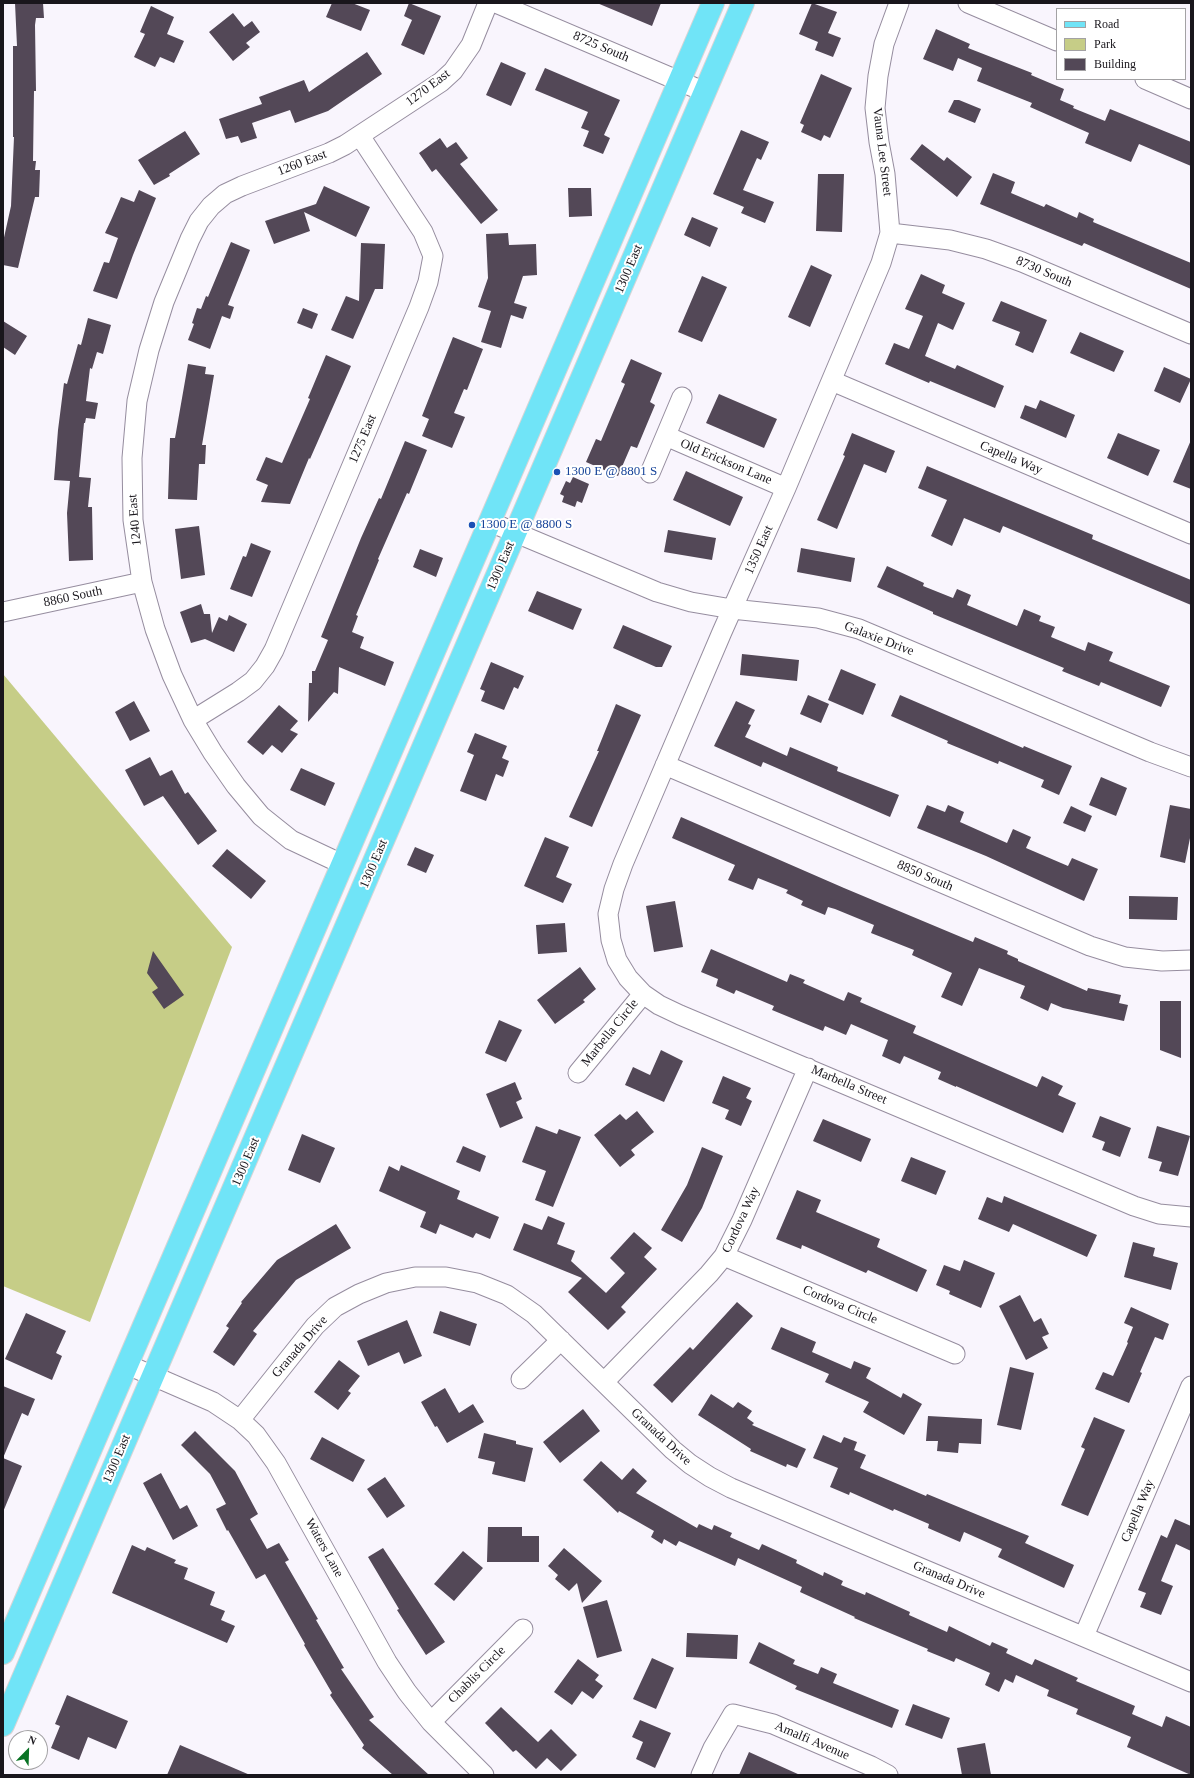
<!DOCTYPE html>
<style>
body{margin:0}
#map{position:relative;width:1194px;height:1778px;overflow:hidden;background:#f9f5fd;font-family:"Times New Roman",serif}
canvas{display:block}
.frame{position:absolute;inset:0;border:4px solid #19161c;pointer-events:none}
.legend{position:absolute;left:1056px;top:8px;width:130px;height:72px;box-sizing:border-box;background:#fff;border:1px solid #a3a2a4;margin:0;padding:5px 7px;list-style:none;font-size:12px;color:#19161c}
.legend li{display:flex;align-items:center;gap:8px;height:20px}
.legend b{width:20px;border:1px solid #a3a2a4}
.north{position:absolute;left:8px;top:1730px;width:40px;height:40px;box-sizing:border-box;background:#fff;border:1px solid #a3a2a4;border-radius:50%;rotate:23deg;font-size:11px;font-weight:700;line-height:16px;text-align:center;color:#19161c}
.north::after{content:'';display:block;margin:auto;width:14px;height:18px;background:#0a7325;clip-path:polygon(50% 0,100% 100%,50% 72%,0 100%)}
</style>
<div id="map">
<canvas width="1194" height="1778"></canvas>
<div class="frame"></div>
<ul class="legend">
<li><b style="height:5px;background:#70e4f7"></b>Road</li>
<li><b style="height:11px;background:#c6cd87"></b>Park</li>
<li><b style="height:11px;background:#534857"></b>Building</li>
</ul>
<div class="north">N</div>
</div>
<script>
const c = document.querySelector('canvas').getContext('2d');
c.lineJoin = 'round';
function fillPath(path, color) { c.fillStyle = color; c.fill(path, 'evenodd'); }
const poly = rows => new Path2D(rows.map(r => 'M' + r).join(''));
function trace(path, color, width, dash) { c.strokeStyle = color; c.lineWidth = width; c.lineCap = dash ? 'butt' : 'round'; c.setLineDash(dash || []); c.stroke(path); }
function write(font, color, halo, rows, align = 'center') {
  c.font = font + ' "Times New Roman",serif'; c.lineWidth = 4; c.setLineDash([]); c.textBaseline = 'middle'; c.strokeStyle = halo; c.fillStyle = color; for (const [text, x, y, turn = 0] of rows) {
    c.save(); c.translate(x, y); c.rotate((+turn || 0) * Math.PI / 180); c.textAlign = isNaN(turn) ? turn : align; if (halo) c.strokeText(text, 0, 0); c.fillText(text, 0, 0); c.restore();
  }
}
fillPath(poly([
 [3,674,232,947,90,1322,3,1286]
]), '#c6cd87');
fillPath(poly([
 [15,3,43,3,44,18,36,18,35,25,36,91,34,91,33,161,36,161,35,170,40,170,39,197,35,197,18,268,3,265,3,242,11,206,14,137,13,137,13,46,17,46],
 [332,3,352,3,370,10,361,31,326,17],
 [409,3,441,16,424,55,401,45,412,20,404,16],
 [597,3,661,3,652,26],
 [812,3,837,12,828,33,841,38,833,57,815,50,818,42,799,34],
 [151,6,174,17,167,34,184,41,174,63,160,57,155,67,134,57,145,34,140,32],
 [233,13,244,27,252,21,260,32,246,43,250,47,233,61,209,32],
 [936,29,970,44,968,48,1032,73,1031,75,1064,89,1060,100,1074,106,1073,108,1105,121,1110,109,1191,142,1191,166,1139,144,1131,162,1085,143,1089,133,1030,107,1032,103,977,81,982,68,958,58,953,71,923,59],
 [367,52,382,74,328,111,295,123,290,110,252,123,257,138,241,143,238,136,226,139,219,119,262,104,259,97,304,80,309,92],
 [501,62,526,73,511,106,486,95],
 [545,68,620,100,604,135,610,138,603,154,583,146,589,131,581,128,588,112,535,90],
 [821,74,852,88,830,138,824,135,821,141,801,132,804,125,800,123],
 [954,100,959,100,981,109,975,123,948,112],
 [741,130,769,142,761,160,757,158,743,190,774,202,765,223,741,213,744,207,713,194],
 [185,131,200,154,169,174,170,176,154,185,138,160],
 [440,138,447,148,456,142,468,158,460,164,498,210,481,224,436,169,432,172,419,153],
 [922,144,944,161,947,157,972,177,957,197,910,159],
 [993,173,1015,182,1011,193,1044,207,1046,204,1077,218,1079,212,1094,219,1093,222,1191,263,1191,289,1084,243,1082,246,980,204],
 [818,174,844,174,842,232,816,231],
 [324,186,370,207,356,237,304,212,310,231,274,244,265,221,316,204],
 [568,188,591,188,592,216,569,217],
 [139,190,156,198,133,255,117,299,93,291,104,262,109,263,118,238,105,233,112,218,121,197,134,202],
 [692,217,718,228,710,247,684,235],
 [508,233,509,245,536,244,537,275,523,276,514,303,527,307,523,319,511,315,501,348,481,342,491,311,478,307,488,278,486,234],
 [231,242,250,250,228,305,234,307,230,319,222,316,210,349,188,340,194,324,192,323,197,308,201,309,206,296,208,297],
 [361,243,385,244,383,289,375,289,353,339,331,330,346,296,359,301],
 [811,265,832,275,810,327,788,317],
 [921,274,945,285,942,293,965,303,953,330,938,323,925,356,955,369,957,365,1004,386,995,408,930,381,929,383,885,364,894,343,909,349,923,316,905,309],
 [702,276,727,287,702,342,678,332],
 [1001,301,1047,320,1033,353,1015,345,1020,332,992,321],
 [303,308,318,314,312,329,297,323],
 [88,318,111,325,103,354,97,352,92,369,90,368,86,401,98,403,95,419,86,418,85,423,84,423,79,477,91,478,88,507,92,507,93,560,69,561,67,513,70,481,54,480,58,430,64,383,67,384,78,344,81,345],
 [3,321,27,336,15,355,3,347],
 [1080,332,1124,351,1114,372,1070,353],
 [453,337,483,349,467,390,464,389,454,413,465,417,452,448,422,436,429,419,422,416],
 [326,355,351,366,332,409,310,459,309,458,290,504,261,502,268,485,256,480,266,457,282,463,310,399,308,398],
 [631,359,662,373,650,402,655,405,647,424,637,448,631,446,618,476,586,462,596,439,601,441,614,410,625,384,621,382],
 [188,364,206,367,205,374,214,375,202,445,206,445,205,464,199,464,197,500,168,499,170,438,175,438],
 [1164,367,1191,379,1180,403,1154,391],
 [719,394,777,419,764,448,706,423],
 [1040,400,1075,415,1066,438,1020,418,1025,405,1036,409],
 [852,433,895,451,886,473,864,464,837,529,817,520,845,456,843,455],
 [1118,433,1160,450,1148,476,1107,458],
 [1191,440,1191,489,1173,482],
 [405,441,427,450,409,494,407,493,378,559,379,560,356,615,358,616,352,632,364,637,360,648,394,662,385,686,339,667,338,694,334,692,308,722,309,683,312,683,312,671,315,671,328,640,321,637,361,538,379,498,381,499],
 [927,466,1093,535,1092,539,1191,580,1191,605,1003,526,1000,533,964,518,952,546,931,536,947,500,918,488],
 [686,471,743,497,730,526,673,500],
 [573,477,589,484,582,503,577,501,575,507,562,502,564,496,560,494,566,481,570,483],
 [199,526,205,575,181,579,175,529],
 [668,530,716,538,712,560,664,552],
 [251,543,271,551,252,597,230,589,243,556,246,557],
 [801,548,855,558,851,582,797,572],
 [420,549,443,558,436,577,413,567],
 [887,566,924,583,923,586,953,598,957,589,971,595,967,605,1017,626,1024,609,1041,616,1039,621,1055,627,1051,637,1085,651,1088,642,1113,652,1109,661,1170,686,1161,707,1101,682,1099,686,1062,671,1064,668,933,614,933,612,877,587],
 [537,591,582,609,573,630,528,611],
 [201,604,204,614,210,614,212,633,219,617,227,621,229,615,247,624,234,652,205,639,191,643,180,612],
 [623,625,672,646,662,667,656,667,613,648],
 [742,654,799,660,797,681,740,675],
 [491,662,524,676,518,689,514,687,504,710,481,701,485,691,480,689],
 [841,669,876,684,863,715,828,700],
 [808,695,829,704,821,723,800,714],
 [900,695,1023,748,1024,746,1072,766,1059,795,1041,787,1044,780,999,761,998,764,947,743,948,741,891,716],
 [134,701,150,731,130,741,115,712],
 [736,701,755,710,748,724,751,725,745,737,787,756,790,747,838,767,837,771,899,795,890,817,763,762,761,767,714,746],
 [616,704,641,715,592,827,569,817,599,751,597,751],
 [279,705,298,721,290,730,298,734,282,753,272,745,263,755,247,742],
 [475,733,507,746,502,758,509,761,503,777,496,774,486,801,460,791,474,755,467,752],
 [150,757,160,776,172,770,185,794,188,792,217,831,198,845,163,796,144,806,125,770],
 [301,768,335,783,325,806,290,790],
 [1101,777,1127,788,1116,816,1089,805],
 [927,805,945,812,948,805,964,812,960,822,1007,843,1013,829,1031,837,1026,848,1068,866,1072,858,1098,869,1084,901,986,856,917,828],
 [1170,805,1191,809,1191,833,1185,863,1160,857],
 [1071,806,1092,816,1085,832,1063,823],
 [681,817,844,888,973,942,975,937,1008,951,1007,954,1018,959,1018,961,1087,991,1088,988,1121,995,1119,1003,1128,1005,1124,1021,1063,1008,1051,1003,1048,1011,1020,998,1025,986,979,968,962,1006,941,997,952,973,912,955,914,950,871,933,874,925,835,909,828,907,825,915,801,905,803,901,786,893,788,890,758,878,753,890,728,880,735,865,672,838],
 [545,837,569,847,556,877,572,884,563,903,524,886],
 [415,847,434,855,426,873,407,865],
 [227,849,266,881,251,899,212,866],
 [1129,896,1178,897,1177,920,1129,919],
 [675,901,683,947,654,952,646,906],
 [565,923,567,952,538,954,536,925],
 [711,949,787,982,790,974,805,980,803,983,844,1001,848,992,862,998,860,1002,916,1026,913,1033,1037,1087,1042,1076,1063,1086,1058,1095,1076,1103,1063,1133,956,1086,956,1087,938,1079,941,1072,904,1056,900,1064,882,1056,888,1040,851,1024,846,1035,825,1026,823,1031,772,1010,774,1006,736,990,734,994,716,986,718,979,701,972],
 [153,951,184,995,164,1009,152,992,158,988,147,973],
 [580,967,596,989,583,1000,585,1002,555,1024,537,1000],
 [1160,1001,1181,1001,1181,1058,1160,1050],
 [499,1020,522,1030,506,1062,485,1053],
 [661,1050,683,1061,664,1102,625,1085,633,1067,650,1075],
 [723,1076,751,1088,746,1098,752,1101,741,1126,725,1119,729,1110,712,1103],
 [515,1082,522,1099,516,1102,523,1118,500,1128,486,1094],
 [637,1111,654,1132,631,1150,635,1155,620,1167,594,1135,620,1114,626,1120],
 [1100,1116,1131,1128,1120,1157,1102,1150,1105,1142,1092,1137],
 [823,1119,871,1139,861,1162,813,1141],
 [536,1126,557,1134,559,1129,581,1137,553,1207,535,1200,546,1171,522,1162],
 [1157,1126,1190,1136,1178,1176,1159,1171,1162,1162,1148,1158],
 [302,1134,335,1148,320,1183,288,1170],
 [463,1146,486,1156,480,1172,456,1162],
 [702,1147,723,1156,702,1208,682,1242,661,1230,687,1185],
 [911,1157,946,1171,936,1195,901,1181],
 [401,1165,460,1191,457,1199,499,1217,490,1239,476,1233,473,1238,440,1224,436,1234,420,1227,426,1212,379,1191,389,1166,399,1171],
 [797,1190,821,1200,816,1212,880,1239,877,1247,927,1270,917,1292,868,1270,866,1273,802,1245,801,1249,776,1239],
 [1004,1196,1097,1235,1087,1257,1013,1224,1009,1232,978,1219,987,1197,1002,1203],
 [548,1216,565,1223,557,1244,575,1251,571,1261,606,1293,625,1273,610,1258,634,1232,652,1248,644,1257,657,1269,621,1307,626,1312,608,1330,568,1292,582,1278,513,1250,524,1223,542,1230],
 [336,1224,351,1248,296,1280,253,1331,257,1334,234,1366,213,1352,229,1328,226,1326,242,1303,241,1302,277,1260],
 [1133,1242,1155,1248,1153,1256,1178,1263,1171,1290,1124,1277],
 [964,1260,995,1273,981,1308,949,1294,950,1291,936,1285,944,1265,960,1271],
 [1020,1295,1034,1322,1041,1318,1049,1334,1042,1337,1048,1348,1026,1360,999,1306],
 [737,1302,753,1316,672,1403,653,1385,690,1347,693,1350],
 [1131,1307,1169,1324,1163,1340,1155,1337,1140,1372,1142,1373,1129,1403,1095,1389,1103,1372,1113,1376,1128,1343,1127,1342,1133,1327,1124,1323],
 [440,1311,477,1324,470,1346,433,1333],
 [26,1313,66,1331,56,1353,62,1356,52,1380,5,1359],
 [407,1320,422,1356,404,1364,399,1352,368,1366,357,1341],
 [781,1327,816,1342,812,1352,851,1369,854,1361,871,1368,866,1378,901,1398,903,1393,922,1404,904,1435,863,1412,869,1402,825,1382,829,1374,771,1349],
 [339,1360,360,1376,348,1391,351,1393,338,1410,314,1392],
 [1010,1367,1034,1373,1021,1430,997,1425],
 [3,1386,35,1399,28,1416,22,1413,3,1458,22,1466,3,1512],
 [445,1388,459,1413,473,1404,484,1422,447,1443,437,1426,435,1427,421,1402],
 [711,1394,733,1408,738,1402,752,1411,747,1418,754,1423,752,1425,806,1449,797,1468,787,1464,786,1467,750,1451,751,1449,698,1415],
 [583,1409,600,1431,560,1463,543,1442],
 [928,1416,982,1419,981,1444,959,1443,958,1453,937,1451,938,1441,926,1441],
 [1094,1417,1125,1430,1088,1516,1061,1505,1085,1449,1081,1447],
 [195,1431,235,1471,258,1514,250,1519,267,1549,279,1543,289,1560,285,1562,318,1619,316,1620,344,1668,341,1669,374,1717,369,1720,429,1775,393,1775,362,1748,364,1745,330,1695,332,1693,304,1645,305,1644,265,1574,256,1579,228,1530,227,1531,216,1509,226,1504,210,1474,181,1445],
 [484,1433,516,1441,516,1444,533,1448,525,1482,492,1474,495,1462,478,1458],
 [823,1435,841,1443,844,1437,857,1442,854,1450,866,1455,860,1468,926,1496,927,1494,1029,1536,1025,1543,1074,1565,1064,1588,998,1557,1002,1549,964,1532,960,1542,928,1528,929,1524,894,1509,893,1511,850,1492,849,1495,830,1487,838,1468,813,1458],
 [322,1437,365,1460,353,1482,310,1459],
 [601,1461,622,1480,633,1468,647,1481,636,1493,697,1528,699,1524,712,1530,714,1525,732,1533,730,1537,759,1550,762,1544,797,1560,796,1563,823,1576,824,1572,843,1581,841,1585,865,1595,866,1592,910,1612,909,1615,947,1632,949,1626,990,1646,992,1642,1008,1649,1006,1653,1032,1665,1035,1659,1078,1678,1076,1681,1135,1706,1132,1714,1162,1727,1166,1716,1191,1727,1191,1775,1127,1747,1131,1737,1076,1714,1078,1709,1047,1696,1049,1690,1016,1675,1013,1683,1005,1679,999,1692,985,1685,990,1673,956,1658,954,1662,927,1651,928,1649,854,1618,855,1617,800,1592,802,1587,738,1558,735,1566,679,1541,676,1546,664,1539,662,1544,651,1537,654,1531,619,1511,618,1513,583,1480],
 [161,1473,180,1509,187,1505,198,1526,173,1540,143,1483],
 [385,1477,405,1506,387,1518,367,1489],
 [1175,1519,1191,1526,1191,1551,1176,1544,1161,1581,1173,1586,1161,1615,1140,1607,1146,1593,1138,1590,1161,1535,1167,1538],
 [488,1527,522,1527,522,1536,539,1536,539,1562,487,1562],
 [132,1545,145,1551,147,1547,176,1560,174,1563,188,1568,184,1579,215,1592,210,1605,225,1611,221,1620,235,1626,227,1643,112,1593],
 [383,1548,445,1642,426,1655,397,1610,399,1609,368,1557],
 [564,1548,602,1581,582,1603,577,1583,569,1591,555,1579,558,1575,548,1566],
 [463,1551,483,1568,454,1601,434,1584],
 [607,1600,622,1651,597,1658,583,1607],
 [687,1633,738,1635,737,1659,686,1657],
 [759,1642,795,1660,793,1664,818,1674,821,1667,837,1674,833,1683,899,1710,892,1728,795,1689,797,1686,749,1663],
 [652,1658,674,1668,656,1709,633,1699],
 [578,1659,599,1675,595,1680,603,1686,593,1699,582,1691,572,1705,554,1692],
 [67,1695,128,1721,116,1749,88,1737,79,1760,51,1748,60,1726,55,1724],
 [913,1704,950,1718,942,1739,905,1725],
 [501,1707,538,1742,551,1729,577,1755,561,1771,547,1758,536,1769,516,1750,513,1752,485,1723],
 [640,1720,671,1733,655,1768,636,1759,643,1742,632,1737],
 [985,1743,991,1775,962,1775,957,1748],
 [180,1745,250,1775,167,1775],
 [749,1752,800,1775,739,1775]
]), '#534857');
const minor = poly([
 [496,3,705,92],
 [899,3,884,44,878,76,875,108,879,142,885,174,890,233,881,263,786,488,722,632,623,864,614,889,608,914,611,940,617,960,628,978,643,994,659,1005,680,1015,1134,1206,1159,1214,1191,1217],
 [968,3,1057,41],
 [1145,79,1191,99],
 [890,233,950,240,986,249,1022,262,1191,334],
 [832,381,1191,534],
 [666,436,786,488],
 [650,473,682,397],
 [490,522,657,592,691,602,732,609,818,618,859,629,1150,752,1191,767],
 [3,612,142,582],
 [193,720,238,692,253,681,265,666,274,650,419,307,428,282,433,256,423,232,360,136],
 [665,765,1090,946,1125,957,1162,961,1191,960],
 [342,864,291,840,261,816,236,786,213,753,193,720,172,675,155,629,142,582,133,520,132,458,137,401,149,350,164,302,190,239,199,221,211,206,225,194,242,186,329,153,345,145,441,82,453,71,471,45,488,3],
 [578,1073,643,994],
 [724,1256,955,1354],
 [128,1365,213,1402,240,1420,256,1435,276,1463,387,1662,407,1692,431,1722,484,1775],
 [521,1379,561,1340],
 [604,1382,709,1274,724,1256,742,1220,808,1068],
 [240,1420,315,1326,335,1307,359,1294,386,1283,415,1277,446,1277,477,1283,507,1295,534,1314,673,1450,690,1464,710,1477,731,1488,1191,1682],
 [1084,1636,1191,1386],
 [431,1722,523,1629],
 [701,1775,713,1748,733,1714,773,1724,871,1766,888,1775]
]);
const major = poly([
 [3,1653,713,3],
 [3,1725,743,3]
]);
trace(minor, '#968d9f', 21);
trace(major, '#d6d5d6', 24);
trace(minor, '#fff', 19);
trace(major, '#70e4f7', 22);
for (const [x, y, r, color] of [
 [557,472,4,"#1a4fb4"],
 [472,525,4,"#1a4fb4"]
]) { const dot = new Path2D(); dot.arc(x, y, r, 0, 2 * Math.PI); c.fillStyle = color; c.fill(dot); trace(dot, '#fff', 1.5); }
write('13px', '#19161c', '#fff', [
 ["8725 South",601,47,23],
 ["1270 East",428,88,-37],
 ["Vauna Lee Street",882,152,83],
 ["1260 East",302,163,-21],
 ["1300 East",629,269,-67],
 ["8730 South",1044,272,23],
 ["1275 East",363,439,-67],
 ["Capella Way",1011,458,23],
 ["Old Erickson Lane",726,462,23],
 ["1240 East",135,520,-95],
 ["1350 East",759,550,-66],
 ["1300 East",501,566,-67],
 ["8860 South",73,597,-12],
 ["Galaxie Drive",879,639,21],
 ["1300 East",374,864,-67],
 ["8850 South",925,876,23],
 ["Marbella Circle",610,1033,-51],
 ["Marbella Street",849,1085,23],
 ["1300 East",246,1162,-67],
 ["Cordova Way",741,1220,-65],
 ["Cordova Circle",840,1305,23],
 ["Granada Drive",300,1347,-49],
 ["Granada Drive",661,1437,43],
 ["1300 East",117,1459,-67],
 ["Capella Way",1138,1511,-67],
 ["Waters Lane",324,1548,61],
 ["Granada Drive",949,1580,23],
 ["Chablis Circle",477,1675,-45],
 ["Amalfi Avenue",812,1741,23]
]);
write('13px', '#164399', '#fff', [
 ["1300 E @ 8801 S",565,472],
 ["1300 E @ 8800 S",480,525]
], 'left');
</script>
